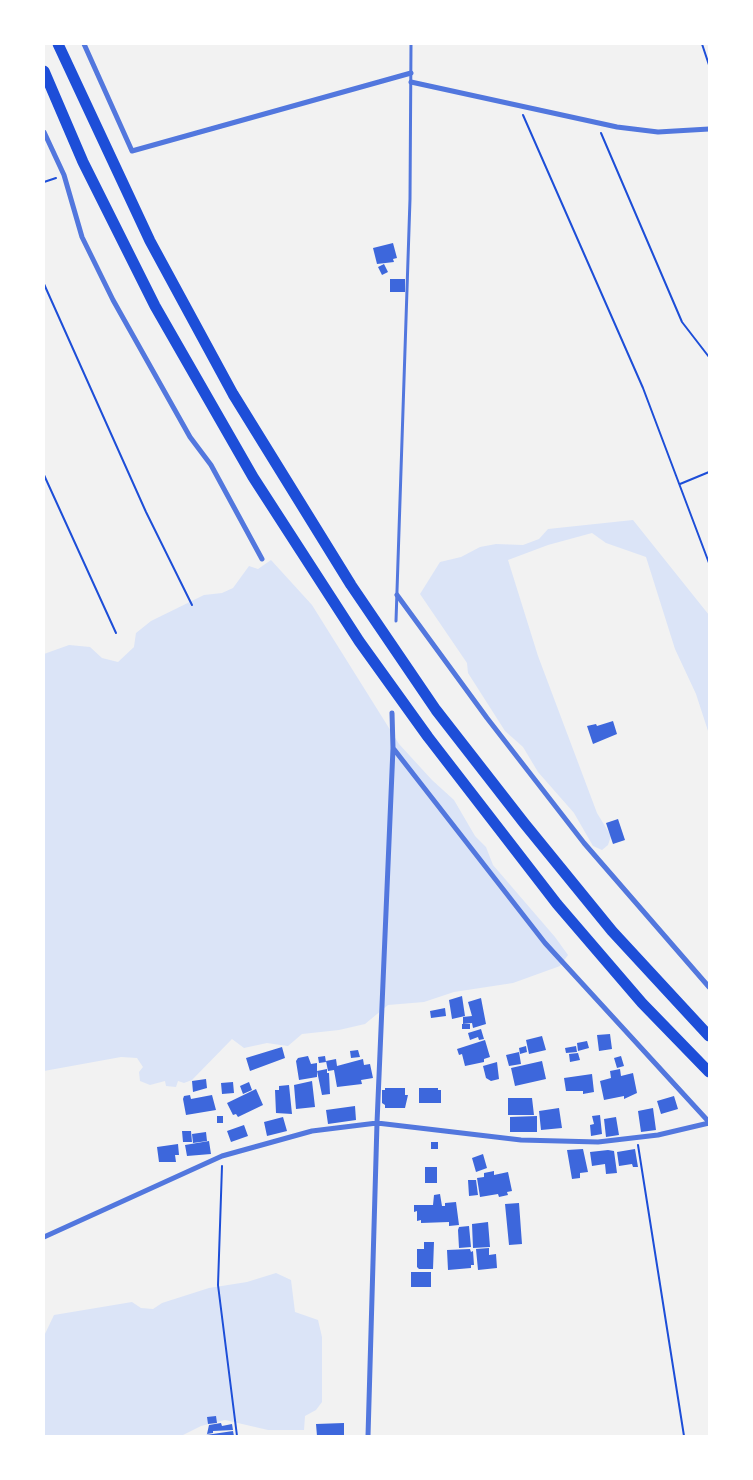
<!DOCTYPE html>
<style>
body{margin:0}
#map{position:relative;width:753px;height:1480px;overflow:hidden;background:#f2f2f2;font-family:Helvetica,sans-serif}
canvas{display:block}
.frame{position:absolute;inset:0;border:45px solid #fff;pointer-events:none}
</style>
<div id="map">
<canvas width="753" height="1480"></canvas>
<div class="frame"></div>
</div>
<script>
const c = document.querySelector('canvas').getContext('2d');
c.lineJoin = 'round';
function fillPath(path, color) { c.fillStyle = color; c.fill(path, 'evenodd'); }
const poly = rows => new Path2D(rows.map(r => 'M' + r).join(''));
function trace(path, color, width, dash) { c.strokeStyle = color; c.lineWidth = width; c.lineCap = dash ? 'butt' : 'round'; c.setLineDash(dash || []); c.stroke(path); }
fillPath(poly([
 [633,520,709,615,709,734,696,694,675,649,646,557,606,543,592,533,548,545,508,560,538,656,597,813,611,836,608,845,602,850,593,846,574,813,538,772,523,747,505,731,468,673,467,663,420,594,440,562,461,557,480,547,496,544,523,545,539,539,548,529],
 [271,560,312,605,399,744,432,780,454,800,475,836,486,847,493,865,555,937,568,955,560,966,513,983,454,992,424,1002,388,1005,365,1024,339,1030,302,1034,288,1046,267,1043,244,1048,232,1039,192,1080,184,1083,178,1081,176,1087,166,1086,165,1081,150,1085,140,1081,139,1072,143,1067,137,1058,121,1057,44,1071,44,654,69,645,90,647,102,658,118,662,134,647,136,633,151,621,204,595,222,593,233,588,249,566,258,569],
 [276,1273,291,1280,295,1312,318,1320,322,1337,322,1402,316,1410,305,1416,304,1430,268,1430,225,1420,201,1426,181,1436,44,1436,44,1336,54,1315,132,1302,141,1308,153,1309,162,1303,209,1288,247,1282]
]), '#dbe4f7');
fillPath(poly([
 [393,243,397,258,393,259,394,262,377,264,373,248],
 [384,264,388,272,382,275,378,267],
 [390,279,405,279,405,292,390,292],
 [613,721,617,734,593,744,587,726,596,724,597,726],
 [618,819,625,840,613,844,606,823],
 [462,996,465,1016,452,1019,449,1000],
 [481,998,486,1024,473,1028,472,1023,463,1024,463,1017,472,1016,468,1002],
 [445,1008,446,1016,431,1018,430,1011],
 [462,1024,470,1024,470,1029,462,1029],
 [481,1029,484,1039,479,1040,478,1037,470,1040,468,1033],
 [610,1034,612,1049,599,1051,597,1035],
 [542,1036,546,1050,529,1054,526,1040],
 [485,1040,490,1057,484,1059,484,1062,465,1066,462,1054,459,1055,457,1049],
 [587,1041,589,1048,578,1051,577,1043],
 [526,1046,527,1052,520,1054,519,1048],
 [576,1046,577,1052,566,1053,565,1048],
 [282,1047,285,1058,250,1071,246,1058],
 [358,1050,360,1057,351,1058,350,1051],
 [519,1052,521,1064,509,1066,506,1055],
 [578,1053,580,1060,570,1062,569,1054],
 [308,1056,311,1064,317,1063,317,1077,299,1080,296,1061,298,1058],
 [325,1056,326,1062,319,1063,318,1057],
 [621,1056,624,1066,617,1068,614,1058],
 [336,1059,337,1066,363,1059,364,1065,370,1064,373,1078,361,1080,362,1084,337,1087,334,1070,328,1071,326,1061],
 [542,1061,546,1079,515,1086,511,1068],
 [497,1062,499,1079,491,1081,486,1078,483,1066],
 [327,1069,327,1073,329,1073,330,1094,322,1095,317,1071],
 [620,1069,621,1076,633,1073,637,1093,624,1099,624,1096,604,1100,600,1081,611,1078,610,1071],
 [592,1074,594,1092,583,1094,583,1091,566,1091,564,1078],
 [206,1079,207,1088,193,1092,192,1081],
 [312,1081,315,1107,296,1109,294,1085],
 [233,1082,234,1093,222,1094,221,1083],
 [249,1082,252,1090,243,1094,240,1086],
 [289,1085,292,1114,276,1113,275,1090,279,1090,279,1086],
 [385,1088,405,1088,405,1095,408,1095,405,1108,385,1108,385,1105,382,1103,382,1090,385,1090],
 [419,1088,438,1088,438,1090,441,1090,441,1103,419,1103],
 [256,1089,263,1105,238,1117,236,1114,233,1115,227,1103],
 [190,1095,191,1099,212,1095,216,1110,186,1115,183,1099,184,1096],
 [674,1096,678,1109,661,1114,657,1101],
 [508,1098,532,1098,534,1115,508,1115],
 [355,1106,356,1120,328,1124,326,1110],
 [559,1108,562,1128,541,1130,539,1111],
 [653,1108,656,1130,641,1132,638,1111],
 [600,1115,602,1134,591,1136,590,1125,594,1124,592,1116],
 [217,1116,223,1116,223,1123,217,1123],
 [537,1116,537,1132,510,1132,510,1117],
 [283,1117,287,1131,267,1136,264,1122],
 [616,1117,619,1135,606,1137,604,1119],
 [244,1125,248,1136,231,1142,227,1131],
 [182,1131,191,1131,192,1142,183,1142],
 [206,1132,207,1141,193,1143,192,1134],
 [209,1141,211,1154,187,1156,185,1145],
 [431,1142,438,1142,438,1149,431,1149],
 [178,1144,179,1155,175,1155,176,1162,159,1162,157,1147],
 [583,1149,588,1172,580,1173,580,1178,572,1179,567,1150],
 [635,1149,638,1167,633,1167,632,1164,619,1166,617,1152],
 [608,1150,614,1151,617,1173,606,1174,605,1164,592,1166,590,1152],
 [483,1154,487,1168,476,1172,472,1158],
 [425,1167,437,1167,437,1183,425,1183],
 [494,1171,494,1175,508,1172,512,1191,507,1192,508,1195,499,1197,498,1194,480,1197,477,1178,484,1177,484,1173],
 [468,1180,476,1180,478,1195,469,1196],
 [440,1194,442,1206,445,1206,445,1203,456,1202,459,1225,449,1226,449,1222,421,1223,421,1220,417,1221,417,1211,414,1212,414,1205,433,1205,434,1195],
 [519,1203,522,1244,509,1245,505,1204],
 [488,1222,490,1247,473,1248,472,1224],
 [469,1226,471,1247,459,1248,458,1230,459,1227],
 [424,1242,434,1242,433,1269,419,1269,417,1267,417,1249,424,1249],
 [489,1248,489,1255,496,1254,497,1268,478,1270,476,1249],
 [470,1249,471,1252,473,1251,474,1265,471,1265,471,1268,448,1270,447,1250],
 [411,1272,431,1272,431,1287,411,1287],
 [216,1416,217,1423,208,1424,207,1417],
 [221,1423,222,1426,232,1424,233,1430,213,1431,213,1433,207,1434,209,1425],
 [344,1423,344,1436,317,1436,316,1424],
 [233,1431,234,1436,206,1436,206,1435]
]), '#3d67dc');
trace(poly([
 [702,44,709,65],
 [523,115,643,388,709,563],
 [601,133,682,322,709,357],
 [44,182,56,178],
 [44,284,146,512,192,605],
 [44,475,116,633],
 [680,484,709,472],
 [638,1145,684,1436],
 [222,1166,218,1285,237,1436]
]), '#1d4ed8', 2);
trace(poly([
 [396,621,410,199,411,44]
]), '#5277de', 3);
trace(poly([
 [84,44,132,151,411,73],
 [411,82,617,127,658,132,709,129],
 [44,132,64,175,82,237,113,300,190,437,211,465,262,559],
 [397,595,487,718,584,843,709,987],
 [393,748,545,943,709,1122],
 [44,1237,222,1156,312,1131,377,1123,521,1140,598,1142,658,1135,709,1123],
 [368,1436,377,1123,393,748,392,713]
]), '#5277de', 5);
trace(poly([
 [58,44,150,241,233,394,351,585,436,710,524,823,612,931,709,1036],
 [44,71,83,162,155,306,253,477,359,641,428,737,557,904,642,1003,709,1072]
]), '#1d4ed8', 11);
</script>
